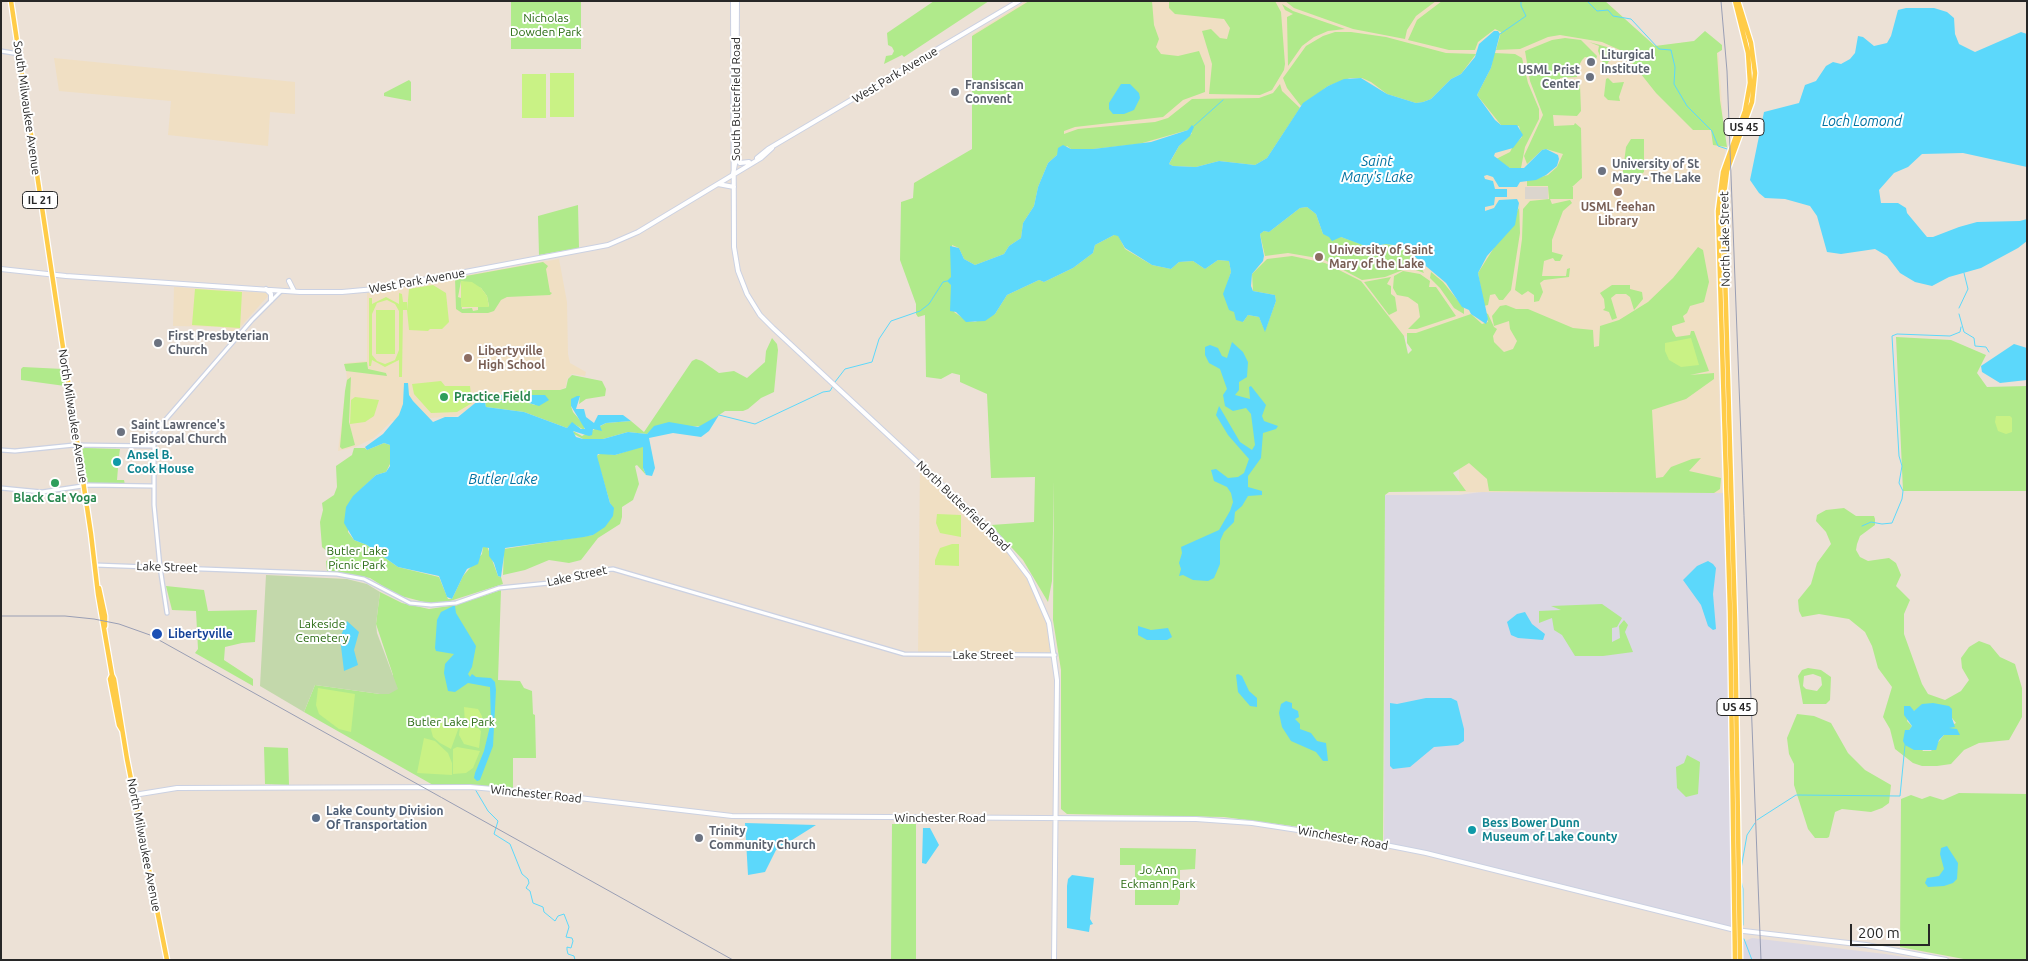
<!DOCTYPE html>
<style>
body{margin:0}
#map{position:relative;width:2028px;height:961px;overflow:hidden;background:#ece1d6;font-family:Ubuntu,sans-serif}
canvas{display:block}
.frame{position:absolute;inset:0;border:2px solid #272727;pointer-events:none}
.scale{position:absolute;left:1850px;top:924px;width:80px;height:22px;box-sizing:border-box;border:2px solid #272727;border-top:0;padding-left:6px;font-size:15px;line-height:18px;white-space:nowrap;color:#272727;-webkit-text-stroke:4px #fff;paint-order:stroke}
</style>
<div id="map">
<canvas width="2028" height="961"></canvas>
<div class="frame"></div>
<div class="scale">200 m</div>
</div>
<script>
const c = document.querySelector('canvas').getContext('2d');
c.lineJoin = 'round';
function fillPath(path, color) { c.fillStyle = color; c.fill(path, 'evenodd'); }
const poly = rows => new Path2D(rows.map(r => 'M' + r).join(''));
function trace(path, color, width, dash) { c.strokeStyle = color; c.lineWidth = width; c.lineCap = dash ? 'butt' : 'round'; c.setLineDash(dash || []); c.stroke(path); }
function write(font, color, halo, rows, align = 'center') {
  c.font = font + ' Ubuntu,sans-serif'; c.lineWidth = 4; c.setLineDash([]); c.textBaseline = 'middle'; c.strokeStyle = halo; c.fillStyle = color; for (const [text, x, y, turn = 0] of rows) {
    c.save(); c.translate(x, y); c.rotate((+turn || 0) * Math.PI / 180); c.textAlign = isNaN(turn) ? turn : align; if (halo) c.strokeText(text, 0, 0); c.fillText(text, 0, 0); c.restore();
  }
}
fillPath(poly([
 [1489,491,1730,493,1735,652,1737,929,1384,844,1385,495,1459,495],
 [1752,938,1885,954,1924,960,1743,960,1743,942]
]), '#dbd8e3');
fillPath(poly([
 [1026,1,1605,1,1655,46,1694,41,1718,44,1725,152,1717,185,1714,208,1722,493,1459,492,1459,337,1221,334,927,334,919,180,973,150,973,34],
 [54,58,295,82,295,114,270,112,268,146,168,135,171,101,59,91],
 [559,259,567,302,568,354,570,363,586,372,585,376,572,374,567,379,566,387,560,390,514,391,484,396,466,411,456,416,392,421,374,438,355,447,338,451,347,379,345,363,367,361,367,293],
 [174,287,266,293,268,296,235,333,221,327,173,326],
 [920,465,1000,539,1029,577,1044,608,1055,655,918,654]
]), '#f0dfc3');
fillPath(poly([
 [511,1,581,1,581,49,511,49],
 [934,1,989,1,904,57,902,55,884,64,886,56,892,55,894,51,892,47,888,45,887,33],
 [1029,1,1152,1,1154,25,1159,39,1156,47,1161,54,1178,56,1199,51,1205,66,1205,92,1183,100,1163,117,1075,127,1064,131,1064,134,1078,129,1155,122,1168,118,1192,99,1259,98,1273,93,1280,84,1282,91,1300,108,1267,158,1255,165,1219,161,1196,167,1173,166,1169,164,1179,146,1192,133,1188,130,1139,144,1093,149,1071,149,1067,146,1048,163,1038,187,1034,206,1023,223,1021,238,1009,246,1004,254,975,265,964,259,959,248,952,245,954,312,967,321,975,322,995,314,1007,295,1039,280,1044,282,1073,268,1093,253,1095,245,1114,235,1118,235,1125,249,1152,265,1171,269,1179,262,1193,261,1205,269,1218,260,1229,261,1231,272,1228,281,1234,312,1243,322,1248,315,1259,317,1265,331,1276,301,1275,295,1253,291,1252,274,1267,259,1292,256,1325,263,1361,281,1404,336,1408,354,1412,350,1407,343,1407,333,1416,333,1471,314,1482,324,1488,322,1486,313,1488,314,1494,327,1497,329,1493,336,1494,342,1504,352,1513,349,1517,341,1510,329,1509,321,1494,326,1492,316,1500,306,1506,305,1516,309,1528,309,1573,328,1593,330,1594,347,1599,346,1600,326,1619,320,1648,302,1673,278,1698,247,1703,250,1709,282,1704,302,1690,306,1687,313,1683,316,1685,322,1672,326,1672,330,1676,337,1690,335,1691,331,1694,331,1709,371,1690,375,1714,373,1714,379,1686,399,1652,410,1656,478,1663,477,1671,467,1692,459,1701,458,1689,471,1721,478,1720,489,1714,493,1489,491,1487,479,1469,463,1453,473,1466,491,1389,492,1385,495,1383,841,1315,829,1224,817,1067,814,1061,809,1061,670,1053,620,1054,481,1052,581,1048,602,1023,560,991,525,1034,522,1035,477,991,478,987,394,960,382,960,375,952,373,941,379,926,377,925,315,918,317,916,314,916,304,900,260,901,202,913,198,914,183,972,149,972,36],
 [1169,1,1275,1,1281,12,1285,64,1284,70,1272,90,1260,95,1209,94,1212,64,1202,31,1211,29,1220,38,1227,39,1230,28,1224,19,1175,14,1169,8],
 [1285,1,1436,1,1416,16,1407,30,1405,39,1353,29,1294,8],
 [1442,1,1605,1,1655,46,1694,41,1705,31,1722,45,1722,50,1717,53,1720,100,1727,147,1713,145,1711,130,1693,130,1656,93,1629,59,1620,50,1602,42,1560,35,1548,37,1520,49,1496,50,1501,32,1495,29,1478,42,1475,50,1449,50,1408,40,1417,20],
 [1282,4,1293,11,1345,29,1328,31,1314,37,1302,46,1288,66,1287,17,1293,14,1285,10],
 [1335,32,1351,32,1386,37,1446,53,1476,54,1461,74,1451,79,1431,99,1423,102,1416,103,1387,94,1371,82,1362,78,1350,78,1328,86,1301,106,1287,88,1283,78,1306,46,1323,36],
 [1565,38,1581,40,1597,56,1596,59,1585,57,1582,60,1577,69,1577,77,1560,78,1560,81,1577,82,1580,85,1581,111,1577,116,1553,115,1554,126,1574,125,1575,123,1581,128,1582,178,1572,187,1562,187,1573,187,1573,199,1550,199,1552,204,1570,200,1572,203,1563,211,1552,240,1552,252,1563,255,1560,261,1555,261,1553,258,1544,261,1542,276,1566,276,1567,269,1570,268,1569,277,1544,280,1540,283,1543,292,1539,301,1534,302,1534,295,1528,291,1522,295,1515,290,1522,239,1523,209,1530,201,1549,199,1548,186,1527,186,1527,181,1548,175,1557,167,1563,154,1546,149,1542,150,1527,164,1524,156,1543,115,1530,81,1525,51,1552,40],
 [1589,42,1607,47,1621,56,1609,61,1605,68,1598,51,1599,46],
 [1494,53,1515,54,1522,58,1528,83,1539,109,1539,119,1525,147,1521,168,1510,168,1496,159,1510,152,1513,146,1522,137,1519,126,1501,125,1477,95,1491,68],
 [1608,78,1613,83,1624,82,1619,97,1620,101,1608,100,1604,96,1606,79],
 [409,80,411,82,411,101,384,96,384,93],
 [1631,139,1644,139,1644,172,1637,178,1622,178,1626,147],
 [1519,203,1520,233,1511,290,1503,300,1499,300,1495,294,1490,295,1488,305,1484,306,1478,273,1519,208],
 [578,205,579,248,539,255,538,216],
 [1307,207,1316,214,1323,234,1341,237,1373,248,1386,244,1401,246,1419,263,1424,273,1413,269,1403,270,1385,277,1362,280,1323,259,1288,253,1265,256,1260,234,1264,231,1269,232,1300,208],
 [543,262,548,266,546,269,550,292,552,293,550,295,507,297,501,300,494,311,488,313,462,313,456,309,455,278],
 [461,281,481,288,487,296,489,306,478,307,478,310,473,311,472,308,462,309,461,298,458,297],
 [1403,271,1420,274,1430,281,1429,287,1436,287,1456,316,1417,329,1408,329,1420,317,1418,304,1408,297,1397,295,1393,288,1394,276],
 [1431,272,1443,282,1464,308,1464,314,1454,308,1440,288,1430,278],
 [1391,277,1387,284,1391,286,1391,294,1395,297,1397,311,1389,315,1364,282],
 [1612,285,1630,285,1630,289,1642,292,1643,299,1634,310,1630,297,1626,294,1616,294,1611,298,1617,318,1612,320,1609,312,1603,310,1605,308,1604,299,1600,293],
 [1896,337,1951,340,1986,355,1977,373,1987,387,2027,386,2027,491,1903,491],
 [772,338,777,344,778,350,774,392,761,398,748,409,743,411,725,411,703,426,653,429,647,434,628,432,603,439,583,439,574,434,573,431,582,436,606,423,631,421,644,432,692,361,696,359,702,361,719,373,734,371,747,378,765,362,766,351],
 [367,362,368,369,386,373,387,376,346,371,344,364],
 [23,367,63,369,65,386,21,380,21,369],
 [572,375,602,381,606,389,605,396,586,399,579,404,580,396,571,406,573,412,585,426,584,430,572,423,567,428,524,412,486,407,485,402,493,398,501,400,512,398,535,405,536,395,513,395,516,391,521,390,560,390,566,388,568,379],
 [351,377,349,422,355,445,342,449,340,447,345,391,347,380],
 [384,443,390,445,391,453,391,462,386,472,376,475,353,497,348,532,354,540,367,545,398,567,439,577,448,599,452,599,463,576,482,554,483,547,487,546,498,576,501,577,503,584,447,602,428,603,397,595,370,578,327,571,326,561,336,554,331,555,322,547,320,522,323,510,322,503,334,495,337,487,336,466,352,455,354,448,365,448,367,450],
 [643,446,643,468,646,475,637,465,635,466,639,484,633,500,622,507,622,517,620,524,598,538,581,560,569,563,549,560,525,570,503,575,504,549,593,535,611,506,596,456,602,453,615,455],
 [85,448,120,449,119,456,113,461,113,467,118,468,117,480,124,480,125,485,89,483,86,480,82,449],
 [1844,508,1856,516,1874,516,1875,519,1875,525,1860,536,1857,544,1856,550,1860,557,1868,561,1889,558,1896,563,1901,575,1896,586,1910,600,1904,614,1904,634,1922,684,1928,694,1945,700,1961,691,1969,680,1962,668,1961,658,1969,647,1979,641,1990,645,2000,657,2015,664,2022,688,2022,717,2009,740,1979,743,1964,750,1951,764,1937,766,1922,766,1913,763,1895,749,1890,729,1883,717,1892,687,1878,668,1872,646,1865,632,1849,619,1819,614,1802,617,1799,611,1798,600,1811,584,1817,563,1831,544,1826,532,1816,521,1817,515,1826,510],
 [1931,705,1952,718,1956,723,1947,728,1958,735,1944,735,1931,751,1923,751,1909,730,1912,726,1907,721,1911,710,1914,711],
 [166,586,204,590,208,611,257,610,255,642,242,643,225,647,224,660,253,679,253,686,195,653,198,649,196,611,172,610],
 [501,590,498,680,520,681,524,688,532,691,533,714,535,715,536,758,513,758,513,788,433,785,304,712,315,685,380,694,393,675,376,624,380,592,402,603,429,609,456,605],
 [1602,604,1622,618,1617,627,1612,628,1612,642,1620,638,1619,626,1624,620,1628,625,1625,632,1633,652,1603,656,1575,656,1562,635,1554,630,1552,618,1539,623,1539,611,1561,610,1551,606],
 [1808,668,1821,670,1831,677,1830,700,1826,704,1803,704,1798,676,1802,670],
 [1813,674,1821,677,1822,685,1817,691,1806,689,1803,686,1804,676],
 [1797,714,1814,716,1831,723,1848,753,1865,770,1891,785,1889,803,1882,808,1871,812,1842,809,1835,812,1829,837,1827,838,1815,838,1808,829,1794,785,1794,764,1789,754,1787,738],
 [264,747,288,748,289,785,265,784],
 [1687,755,1700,762,1698,794,1686,797,1677,788,1676,767,1684,763],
 [1959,793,2027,794,2027,960,1969,960,1900,947,1901,799,1911,795,1922,799,1930,796,1943,800],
 [892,824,916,824,916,960,891,960],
 [1120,848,1196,849,1195,869,1180,870,1180,899,1178,905,1135,905,1135,865,1120,865]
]), '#b0ea8b');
fillPath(poly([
 [266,575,347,579,367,584,380,592,376,624,377,633,398,689,389,694,380,694,315,685,304,712,260,686]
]), '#c3d8ab');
fillPath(poly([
 [550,73,574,73,574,117,550,117],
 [522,74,546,74,546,118,522,118],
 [461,281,472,282,481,288,487,296,489,307,461,307],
 [433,285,446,293,449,322,442,329,430,329,428,331,409,330,407,310,403,310,402,377,399,377,399,360,385,367,372,360,371,366,369,366,369,298,372,298,372,304,386,297,399,304,399,293,402,294,403,302,407,302,407,310,409,289],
 [387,300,395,304,399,311,399,350,395,360,385,364,377,361,372,355,372,314,377,303],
 [195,289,242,292,240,328,192,325],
 [376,310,395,310,395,354,376,354],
 [1691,338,1699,365,1681,367,1669,360,1665,351,1665,343],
 [441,381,445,386,470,386,472,403,457,412,431,413,414,394,412,384],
 [355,397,379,400,374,416,365,422,350,424,351,400],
 [1996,416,2010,416,2012,418,2012,432,2006,434,1998,431,1995,422],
 [937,514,961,515,961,537,940,533,936,523],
 [952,544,959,544,959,566,935,565,935,560,940,548],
 [318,688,355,694,351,732,339,729,319,714,316,705],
 [464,707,478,709,482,716,482,724,465,724],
 [431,717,454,720,459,727,451,749,440,743,433,737,430,726],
 [460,727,478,728,481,731,479,748,464,744,459,735],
 [424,738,435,741,448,753,452,763,452,775,417,773],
 [457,747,480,751,473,768,466,773,453,774,453,749]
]), '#c9f285');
fillPath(poly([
 [1525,187,1548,187,1548,199,1525,199]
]), '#dbd5cd');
fillPath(poly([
 [1906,8,1934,8,1947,12,1954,18,1955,34,1959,44,1975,52,2021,32,2027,34,2027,167,1963,153,1922,154,1908,167,1894,173,1879,190,1881,203,1898,203,1906,208,1907,213,1927,237,1933,237,1959,227,1977,222,2020,221,2027,219,2027,241,2018,248,1981,268,1949,277,1932,286,1915,282,1900,273,1887,256,1875,249,1841,254,1827,252,1817,216,1810,206,1785,199,1765,198,1759,193,1750,180,1764,112,1799,103,1805,85,1816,81,1826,66,1833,62,1841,64,1850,59,1855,53,1858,36,1863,37,1874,46,1887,43,1891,36,1898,10],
 [1494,31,1498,31,1500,34,1491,68,1477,95,1495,120,1501,125,1517,125,1523,135,1513,148,1495,153,1494,156,1510,168,1524,168,1542,150,1546,149,1558,155,1559,159,1557,166,1546,175,1536,180,1520,182,1517,187,1499,187,1493,177,1487,175,1484,176,1485,179,1493,181,1495,189,1507,189,1507,197,1495,197,1494,205,1485,207,1485,211,1494,208,1499,200,1517,199,1519,203,1515,225,1487,256,1478,273,1488,319,1486,324,1471,314,1469,310,1462,307,1446,283,1408,251,1401,246,1386,244,1368,247,1341,237,1332,241,1329,237,1323,234,1316,214,1307,207,1300,208,1269,232,1264,231,1260,234,1264,256,1263,261,1252,274,1251,286,1253,291,1275,295,1276,301,1265,332,1259,317,1248,315,1243,322,1236,320,1234,312,1229,310,1223,294,1231,272,1229,261,1218,260,1205,269,1193,261,1179,262,1171,269,1152,265,1125,248,1118,236,1114,235,1095,245,1093,253,1073,268,1044,282,1039,280,1007,295,995,314,985,321,966,322,956,312,950,311,951,285,947,281,951,277,950,246,959,248,964,259,975,265,1004,254,1009,246,1021,238,1023,223,1034,206,1038,187,1048,163,1057,155,1058,148,1063,145,1071,149,1093,149,1151,142,1188,130,1192,125,1194,127,1190,136,1179,146,1171,160,1169,164,1173,166,1196,167,1219,161,1255,165,1267,158,1303,103,1328,86,1344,79,1361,78,1387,94,1416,103,1423,102,1431,99,1451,79,1461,74,1475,57,1479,44],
 [1121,84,1130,84,1139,93,1140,98,1134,110,1124,114,1113,114,1109,109,1109,103],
 [1232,342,1243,352,1248,362,1247,377,1239,382,1239,390,1235,395,1250,399,1249,387,1251,386,1266,405,1262,416,1264,421,1278,426,1276,429,1263,433,1261,458,1248,476,1248,487,1262,491,1262,495,1248,496,1242,506,1235,512,1234,522,1224,532,1220,541,1220,564,1214,578,1208,581,1193,580,1183,575,1179,576,1181,569,1179,563,1182,553,1181,547,1219,530,1230,511,1233,502,1231,493,1227,487,1214,481,1211,470,1216,469,1228,478,1238,477,1244,473,1249,459,1228,435,1216,415,1219,406,1240,442,1252,450,1255,445,1251,414,1246,408,1233,411,1225,406,1223,395,1227,389,1220,369,1209,363,1205,355,1205,347,1210,345,1218,348,1222,356,1227,358],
 [2014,344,2027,348,2027,380,2000,383,1982,372,1981,366],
 [404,383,408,383,409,395,413,401,433,422,445,417,458,417,485,395,545,395,549,400,539,406,512,398,501,400,493,398,485,402,486,407,524,412,567,428,572,422,581,429,585,429,571,406,571,399,577,396,580,396,576,409,584,409,586,417,594,423,598,415,623,415,631,421,606,423,600,426,602,431,593,429,592,435,589,436,573,431,576,437,583,439,603,439,628,432,647,434,654,426,669,422,698,427,719,415,709,431,701,437,673,433,649,438,655,468,652,476,646,475,643,468,643,447,615,455,598,454,597,456,610,503,614,508,613,516,605,527,593,535,584,537,505,548,501,577,498,576,494,563,489,556,489,548,483,547,478,564,467,569,463,576,452,599,447,597,439,576,398,567,367,545,354,540,344,523,346,507,353,496,376,475,386,472,390,466,390,445,384,443,367,450,365,447,383,434,399,415,403,404],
 [1708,561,1713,564,1716,568,1713,594,1716,629,1713,630,1708,626,1701,605,1683,580,1697,566],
 [453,606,455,606,456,613,476,646,472,667,468,674,470,677,472,674,476,677,491,678,495,682,496,690,493,746,480,780,477,781,474,778,475,773,484,751,491,722,490,687,468,683,455,692,448,691,444,673,445,664,454,654,436,651,435,648,437,620,441,612],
 [1525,612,1532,624,1545,634,1543,640,1518,638,1511,635,1507,622,1517,614],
 [347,621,359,632,354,650,358,665,344,671,340,638],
 [1138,626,1151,630,1168,628,1172,637,1167,640,1147,640,1138,635],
 [1238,674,1242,676,1249,691,1257,698,1257,707,1250,706,1238,692,1236,675],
 [1426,698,1451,698,1457,701,1464,729,1464,741,1458,745,1434,747,1410,767,1393,769,1390,766,1390,703,1397,704],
 [1286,701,1292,703,1292,708,1298,711,1299,717,1295,719,1300,724,1300,729,1311,733,1317,741,1326,743,1328,761,1323,761,1316,752,1291,741,1282,727,1279,713,1281,704],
 [1933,703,1949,706,1952,709,1952,718,1955,727,1949,728,1957,729,1960,735,1944,735,1939,740,1936,750,1914,750,1905,745,1903,741,1905,730,1909,730,1912,726,1904,715,1904,706,1910,706,1914,711,1922,704],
 [745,823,816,825,776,850,765,872,748,875],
 [923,828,930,828,939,845,926,864,922,863],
 [1947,846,1958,863,1957,879,1953,883,1944,886,1928,887,1925,883,1927,878,1939,876,1944,869,1940,854,1941,848],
 [1072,875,1094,878,1090,919,1093,924,1090,925,1089,932,1067,928,1067,886,1068,879]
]), '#5cd8fb');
trace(poly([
 [1571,1,1579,1],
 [1587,1,1597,11,1608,10,1613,16,1631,19,1659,49,1671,50,1675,67,1674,84,1687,106,1712,131,1718,146,1727,149],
 [1500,34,1526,16,1521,6,1521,1],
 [1194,126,1223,100],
 [1959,308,1968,289,1964,273],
 [1959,314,1964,332,1974,338,1975,346,1986,347,1989,352],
 [835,382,845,369,872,362,879,339,891,321,920,311,929,304,943,282,947,281],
 [719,415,755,424,823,392,830,391,833,386],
 [1862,526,1871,522,1882,524,1892,523,1902,499,1903,491,1899,483,1902,466,1899,456,1892,336,1897,334,1950,336,1960,332,1961,327],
 [475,789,488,811,498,821,494,834,510,844,522,874,528,879,529,883,526,888,530,891,533,903,543,907,544,912,555,921,558,916,564,914,569,927,566,937,572,938,573,941,571,948,567,947,567,950,568,954,574,956,575,960],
 [1757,820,1796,795,1900,796,1905,745],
 [1741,869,1747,835,1755,823],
 [1741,880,1743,889,1743,925],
 [1744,939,1752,960]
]), '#5cd8fb', 1);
const tertiary = poly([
 [1,51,19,54],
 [1,450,15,451,74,445,153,446],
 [1,488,42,492,89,485,153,486],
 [95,565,337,574,364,579,410,603,431,605,456,603,499,588,549,583,595,571,613,569,904,654,1055,655],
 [167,613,160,567,154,505,154,433,252,320,281,291]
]);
const secondary = poly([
 [733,1,734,247,738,271,747,294,760,315,773,328,1000,539,1029,577,1049,623,1057,680,1054,960],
 [757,158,768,149,1019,1],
 [736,159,740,163,749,162],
 [733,174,736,159,737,1],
 [718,184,734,187],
 [1,269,66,276,300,292,342,292,375,289,608,245,638,232,761,158,772,148],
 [289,281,294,291],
 [266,289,271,294,271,300],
 [134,795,177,788,470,787,528,792,732,816,1196,819,1252,823,1350,838,1426,853,1735,930,1866,945,1946,960]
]);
const primary = poly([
 [11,1,91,534,98,594,112,675,110,679,119,725,122,730],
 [1735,1,1748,53,1750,83,1745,111,1723,172,1718,211,1730,612,1735,960],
 [1738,1,1751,43,1755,73,1752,102,1727,171,1723,203,1735,620,1740,960],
 [99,588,105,616,105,626],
 [112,675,114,679,127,759,167,960]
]);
trace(tertiary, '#cbd1e2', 5.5);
trace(secondary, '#cbd1e2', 6);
trace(primary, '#fff', 7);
trace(tertiary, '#fff', 3);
trace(secondary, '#fff', 4);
trace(primary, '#ffcc48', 4.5);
trace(poly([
 [1721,1,1727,71,1761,960],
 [1,616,65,616,94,619,119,624,150,635,733,960]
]), '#999eb4', 1);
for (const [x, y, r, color] of [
 [1591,62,5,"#6b7280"],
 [1590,77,5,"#6b7280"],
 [955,92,5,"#6b7280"],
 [1602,171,5,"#6b7280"],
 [1618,192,5,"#8d6e63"],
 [1319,257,5,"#8d6e63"],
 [158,343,5,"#6b7280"],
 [468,358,5,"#8d6e63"],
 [444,397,5,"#2e9e5b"],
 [121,432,5,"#6b7280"],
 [117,462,5,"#0f9aa8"],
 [55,483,5,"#2e9e5b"],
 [157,634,6,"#1a4fb4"],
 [316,818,5,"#5c6f8a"],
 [1472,830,5,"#0f9aa8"],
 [699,838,5,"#6b7280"]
]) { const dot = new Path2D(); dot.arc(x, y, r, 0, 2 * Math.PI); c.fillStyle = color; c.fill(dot); trace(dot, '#fff', 2); }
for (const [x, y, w] of [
 [1744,127,40],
 [40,200,35],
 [1737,707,40]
]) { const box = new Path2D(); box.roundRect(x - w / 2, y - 8.5, w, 17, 4); c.fillStyle = '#fff'; c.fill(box); trace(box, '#272727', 1); }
write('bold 11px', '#272727', null, [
 ["US 45",1744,127],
 ["IL 21",40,200],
 ["US 45",1737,707]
]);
write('12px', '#286a11', '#fff', [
 ["Nicholas",546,18],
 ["Dowden Park",546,32],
 ["Butler Lake",357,551],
 ["Picnic Park",357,565],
 ["Lakeside",322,624],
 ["Cemetery",322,638],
 ["Butler Lake Park",451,722],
 ["Jo Ann",1158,870],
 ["Eckmann Park",1158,884]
]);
write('bold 12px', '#5b616d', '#fff', [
 ["Liturgical",1601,55],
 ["Institute",1601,69],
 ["USML Prist",1580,70,"right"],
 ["Center",1580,84,"right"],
 ["Fransiscan",965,85],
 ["Convent",965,99],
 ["University of St",1612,164],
 ["Mary - The Lake",1612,178],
 ["First Presbyterian",168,336],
 ["Church",168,350],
 ["Saint Lawrence's",131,425],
 ["Episcopal Church",131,439],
 ["Trinity",709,831],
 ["Community Church",709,845]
], 'left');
write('12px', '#272727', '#fff', [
 ["West Park Avenue",895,75,-31],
 ["South Butterfield Road",736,99,-90],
 ["South Milwaukee Avenue",27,108,82],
 ["North Lake Street",1725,239,-91],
 ["West Park Avenue",417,281,-10],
 ["North Milwaukee Avenue",73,416,81],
 ["North Butterfield Road",963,506,44],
 ["Lake Street",167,567,2],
 ["Lake Street",577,576,-12],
 ["Lake Street",983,655],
 ["Winchester Road",536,794,6],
 ["Winchester Road",940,818],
 ["Winchester Road",1343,838,10],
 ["North Milwaukee Avenue",144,845,79]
]);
write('bold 12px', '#785e54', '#fff', [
 ["USML feehan",1618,207,"center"],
 ["Library",1618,221,"center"],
 ["University of Saint",1329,250],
 ["Mary of the Lake",1329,264],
 ["Libertyville",478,351],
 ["High School",478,365]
], 'left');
write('bold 12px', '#27864d', '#fff', [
 ["Practice Field",454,397],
 ["Black Cat Yoga",55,498,"center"]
], 'left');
write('bold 12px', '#0d838f', '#fff', [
 ["Ansel B.",127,455],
 ["Cook House",127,469],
 ["Bess Bower Dunn",1482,823],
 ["Museum of Lake County",1482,837]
], 'left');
write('bold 12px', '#164399', '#fff', [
 ["Libertyville",168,634]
], 'left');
write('bold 12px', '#4e5e75', '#fff', [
 ["Lake County Division",326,811],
 ["Of Transportation",326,825]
], 'left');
write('italic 14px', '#0072a2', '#fff', [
 ["Loch Lomond",1862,121],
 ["Saint",1377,161],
 ["Mary's Lake",1377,177],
 ["Butler Lake",503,479]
]);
</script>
